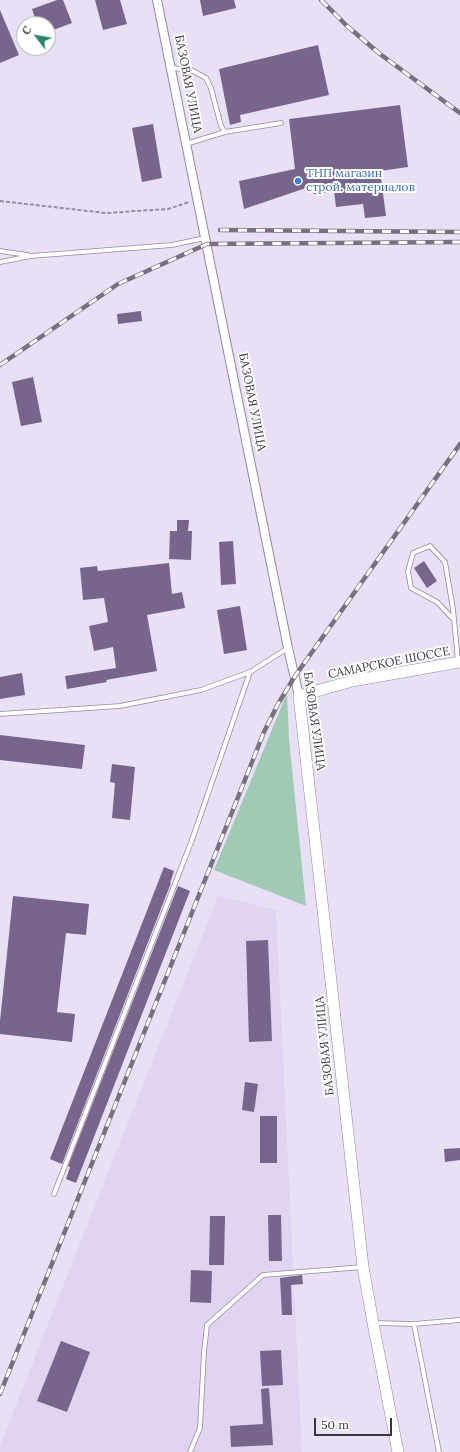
<!DOCTYPE html>
<meta charset="utf-8">
<style>
body{margin:0}
#map{position:relative;width:460px;height:1452px;overflow:hidden;background:#e9e0f6;font-family:Lora,serif}
canvas{display:block}
.north{position:absolute;left:16px;top:16px;width:40px;height:40px;box-sizing:border-box;background:#fff;border:1px solid #b0aeb2;border-radius:50%;rotate:301deg;font-size:11px;font-weight:700;line-height:16px;text-align:center;color:#39353e}
.north::after{content:'';display:block;margin:auto;width:14px;height:18px;background:#248964;clip-path:polygon(50% 0,100% 100%,50% 72%,0 100%)}
.scale{position:absolute;left:314px;top:1418px;width:78px;height:18px;box-sizing:border-box;border:2px solid #39353e;border-top:0;padding-left:5px;font-size:12px;line-height:14px;white-space:nowrap;color:#39353e;-webkit-text-stroke:3px #fff;paint-order:stroke}
</style>
<div id="map">
<canvas width="460" height="1452"></canvas>
<div class="north">С</div>
<div class="scale">50 m</div>
</div>
<script>
const c = document.querySelector('canvas').getContext('2d');
c.lineJoin = 'round';
function fillPath(path, color) { c.fillStyle = color; c.fill(path, 'evenodd'); }
const poly = rows => new Path2D(rows.map(r => 'M' + r).join(''));
function trace(path, color, width, dash) { c.strokeStyle = color; c.lineWidth = width; c.lineCap = dash ? 'butt' : 'round'; c.setLineDash(dash || []); c.stroke(path); }
function write(font, color, halo, rows, align = 'center') {
  c.font = font + ' Lora,serif'; c.lineWidth = 4; c.setLineDash([]); c.textBaseline = 'middle'; c.strokeStyle = halo; c.fillStyle = color; for (const [text, x, y, turn = 0] of rows) {
    c.save(); c.translate(x, y); c.rotate((+turn || 0) * Math.PI / 180); c.textAlign = isNaN(turn) ? turn : align; if (halo) c.strokeText(text, 0, 0); c.fillText(text, 0, 0); c.restore();
  }
}
fillPath(poly([
 [218,896,276,910,302,1452,0,1452,0,1445]
]), '#e0d4f1');
fillPath(poly([
 [287,693,289,739,306,906,214,870]
]), '#a0cab4');
fillPath(poly([
 [57,0,63,0,72,23,48,32,48,24,37,24,32,9],
 [95,0,120,0,127,24,103,30],
 [200,0,234,0,236,8,203,16],
 [0,10,19,55,0,63],
 [318,45,329,95,240,115,241,122,230,125,219,69],
 [400,105,408,167,380,171,386,216,365,218,363,204,336,207,334,191,314,194,309,187,244,209,239,181,295,169,289,119],
 [153,124,162,178,142,182,132,128],
 [141,311,142,321,118,324,117,314],
 [33,377,42,422,21,426,12,382],
 [177,520,189,520,188,531,192,531,191,560,169,559,170,531,177,531],
 [233,541,236,584,221,585,219,542],
 [424,561,437,581,427,588,414,568],
 [169,563,172,594,182,592,185,608,147,615,157,671,106,680,107,682,67,689,65,676,116,668,113,647,94,651,89,626,108,622,104,598,83,600,80,568,97,566,98,571],
 [240,606,247,650,224,654,217,610],
 [22,673,25,695,0,699,0,677],
 [0,735,85,745,82,769,0,760],
 [112,764,135,767,130,820,112,818,115,783,110,782],
 [164,867,174,871,170,883,171,883,62,1164,50,1159],
 [178,886,190,891,76,1183,66,1179,70,1167,68,1166],
 [13,896,89,904,86,935,66,933,57,1012,75,1014,72,1042,0,1034,0,1021],
 [268,940,272,1041,249,1042,246,941],
 [245,1082,258,1084,254,1112,242,1110],
 [260,1116,277,1116,277,1163,260,1163],
 [460,1148,460,1160,445,1162,444,1149],
 [268,1215,281,1215,282,1261,269,1261],
 [210,1216,225,1216,224,1265,209,1265],
 [191,1270,212,1271,211,1303,190,1302],
 [302,1275,303,1284,291,1285,292,1315,282,1315,280,1278],
 [61,1341,90,1352,67,1412,37,1401],
 [281,1350,283,1385,262,1386,260,1351],
 [269,1388,273,1445,231,1447,230,1426,263,1424,261,1389]
]), '#77658c');
const service = poly([
 [172,68,191,70,206,78,211,88,221,126,225,132,281,123],
 [186,144,225,132],
 [0,251,28,255],
 [0,262,31,256,172,245,205,238],
 [454,620,437,602,411,588,408,571,413,553,430,546,445,562,453,609,458,661],
 [0,714,120,706,201,690,250,672,288,648],
 [54,1194,192,840,250,672],
 [375,1323,414,1324,460,1320],
 [414,1324,439,1452],
 [190,1452,200,1428,204,1352,207,1325,263,1275,363,1267]
]);
const minor = poly([
 [157,0,288,648,299,696]
]);
const tertiary = poly([
 [398,1452,373,1323,363,1267,299,696,352,681,460,662]
]);
trace(service, '#92899d', 5.5);
trace(minor, '#92899d', 10);
trace(tertiary, '#92899d', 12);
trace(poly([
 [0,201,106,213,168,209,189,202]
]), '#958e9e', 2, [4, 2]);
trace(service, '#fff', 4);
trace(minor, '#fff', 8);
trace(tertiary, '#fff', 11);
const rail = poly([
 [321,0,347,26,380,54,460,113],
 [220,230,460,232],
 [0,365,118,284,207,244,460,242],
 [0,1394,264,732,278,704,295,676,460,444]
]);
trace(rail, '#77717f', 4.5);
trace(rail, '#fff', 3, [9]);
for (const [x, y, r, color] of [
 [298,181,4,"#3f7fe0"]
]) { const dot = new Path2D(); dot.arc(x, y, r, 0, 2 * Math.PI); c.fillStyle = color; c.fill(dot); trace(dot, '#fff', 1.5); }
write('12px', '#39353e', '#fff', [
 ["БАЗОВАЯ УЛИЦА",188,84,79],
 ["БАЗОВАЯ УЛИЦА",252,402,79],
 ["САМАРСКОЕ ШОССЕ",389,663,-11],
 ["БАЗОВАЯ УЛИЦА",314,721,82],
 ["БАЗОВАЯ УЛИЦА",325,1046,-96]
]);
write('12px', '#366cbe', '#fff', [
 ["ТНП магазин",306,174],
 ["строй. материалов",306,188]
], 'left');
</script>
